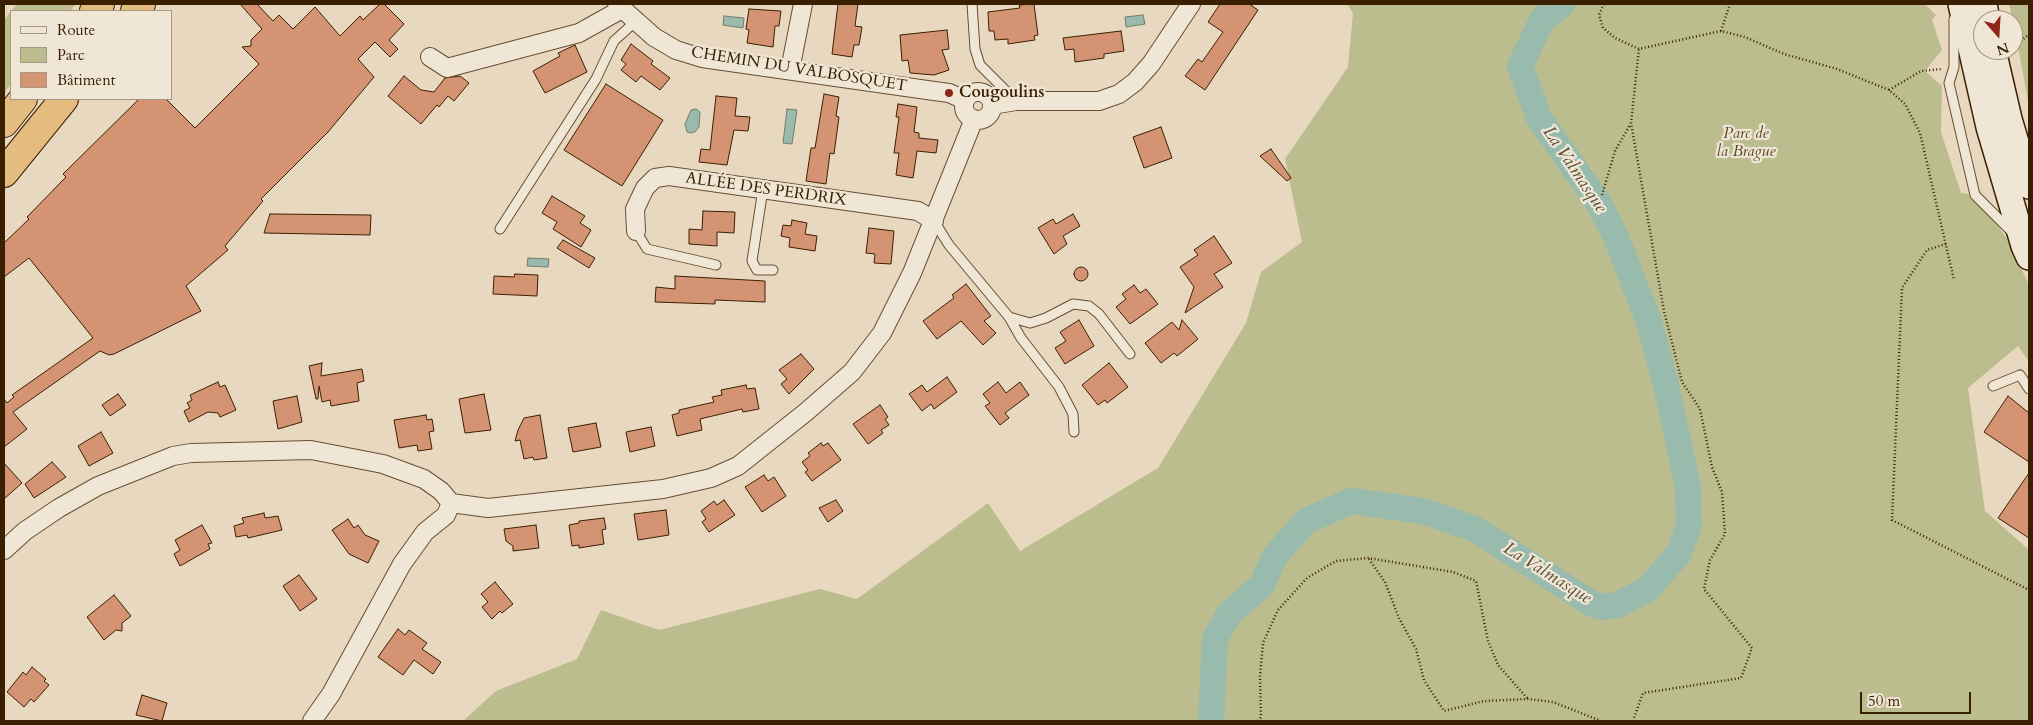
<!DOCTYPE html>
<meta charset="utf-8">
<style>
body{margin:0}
#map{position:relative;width:2033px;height:725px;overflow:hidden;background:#e8d8c0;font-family:Cardo,serif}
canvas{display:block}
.frame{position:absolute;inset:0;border:5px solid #3a2000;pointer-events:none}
.legend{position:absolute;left:10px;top:10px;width:162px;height:90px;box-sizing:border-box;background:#f0e6d6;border:1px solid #a79780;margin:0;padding:6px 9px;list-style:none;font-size:15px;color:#3a2000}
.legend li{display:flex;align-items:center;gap:10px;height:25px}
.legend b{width:25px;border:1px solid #a79780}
.north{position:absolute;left:1973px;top:10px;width:50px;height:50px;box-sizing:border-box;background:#f0e6d6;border:1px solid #a79780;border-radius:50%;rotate:161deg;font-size:14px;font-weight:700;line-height:20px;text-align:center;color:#3a2000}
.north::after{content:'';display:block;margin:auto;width:18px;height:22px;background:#8f2418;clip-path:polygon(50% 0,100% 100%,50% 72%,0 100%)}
.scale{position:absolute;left:1860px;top:692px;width:111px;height:22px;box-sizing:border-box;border:2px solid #3a2000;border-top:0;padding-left:6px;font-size:15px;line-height:18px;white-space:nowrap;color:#3a2000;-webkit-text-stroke:4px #f0e6d6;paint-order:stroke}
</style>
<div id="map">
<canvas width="2033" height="725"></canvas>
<div class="frame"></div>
<ul class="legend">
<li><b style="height:6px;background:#f0e6d6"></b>Route</li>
<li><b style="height:14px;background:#bbbd8f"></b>Parc</li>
<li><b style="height:14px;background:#d49473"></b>Bâtiment</li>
</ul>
<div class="north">N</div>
<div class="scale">50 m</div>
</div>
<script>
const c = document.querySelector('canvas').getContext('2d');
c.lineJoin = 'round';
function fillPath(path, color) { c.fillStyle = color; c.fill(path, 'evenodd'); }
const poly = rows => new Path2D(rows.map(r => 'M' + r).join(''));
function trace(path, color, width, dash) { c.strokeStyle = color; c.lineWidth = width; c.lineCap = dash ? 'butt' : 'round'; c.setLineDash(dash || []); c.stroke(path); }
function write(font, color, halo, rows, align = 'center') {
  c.font = font + ' Cardo,serif'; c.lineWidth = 4.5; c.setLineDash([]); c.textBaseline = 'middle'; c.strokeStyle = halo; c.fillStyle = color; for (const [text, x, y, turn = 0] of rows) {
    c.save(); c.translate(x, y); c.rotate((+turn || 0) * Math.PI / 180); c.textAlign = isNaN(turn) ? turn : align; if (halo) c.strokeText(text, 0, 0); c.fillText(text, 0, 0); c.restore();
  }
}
fillPath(poly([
 [17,4,76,4,70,11,11,11,11,84,4,93,4,20],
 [1347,4,1925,4,1936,15,1932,20,1942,50,1925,71,1942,86,1941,132,1961,193,1975,195,2008,240,2029,285,2029,362,2018,346,1968,388,1985,511,2029,550,2029,721,463,721,496,691,577,659,601,610,659,630,820,589,857,599,988,503,1020,551,1158,468,1246,323,1261,272,1302,242,1285,159,1348,67,1353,13],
 [2009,4,2029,4,2029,106,2013,20]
]), '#bbbd8f');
const water = poly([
 [1143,15,1145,24,1126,27,1125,17,1143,15],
 [724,16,744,18,743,28,723,25,724,16],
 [696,109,700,112,699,127,695,132,691,133,687,132,685,124,691,110,696,109],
 [787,109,797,110,792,144,783,143,787,109],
 [528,258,549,259,548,267,527,266,528,258]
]);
fillPath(water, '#98bbad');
trace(water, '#727d68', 1);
trace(poly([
 [1211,721,1215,638,1230,613,1262,585,1275,556,1306,521,1351,501,1423,511,1475,529,1589,602,1601,607,1617,605,1648,589,1679,553,1689,525,1688,487,1666,385,1649,322,1616,237,1598,202,1539,118,1520,66,1542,20,1562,4]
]), '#98bbad', 26);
const building = poly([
 [240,4,257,4,273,21,279,15,293,29,315,7,340,36,360,16,363,20,380,4,384,4,404,24,389,40,398,49,390,57,375,42,358,59,374,77,328,132,261,199,263,201,225,246,228,250,186,286,201,311,114,354,109,355,100,351,13,412,27,429,4,447,4,399,7,403,14,397,12,395,93,338,29,258,4,277,4,243,29,219,27,217,66,177,63,174,139,99,166,99,195,128,259,64,242,47,251,46,251,40,262,29,240,4],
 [838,4,858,4,855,26,862,27,859,45,854,45,852,57,832,54,838,4],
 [1034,4,1038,35,1034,36,1035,40,1008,44,1008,39,995,40,994,31,989,31,988,12,1020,8,1019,5,1034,4],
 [1220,4,1249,4,1258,10,1205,90,1185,76,1198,59,1202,62,1223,32,1208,22,1220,4],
 [749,9,781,11,779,26,775,26,773,47,747,43,749,30,746,29,749,9],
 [947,30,949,49,942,50,949,70,934,75,910,73,908,60,902,61,900,35,947,30],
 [1121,31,1124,51,1104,54,1104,58,1075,62,1074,49,1065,50,1063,38,1121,31],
 [631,44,653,61,651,64,670,78,660,90,641,76,636,82,621,70,626,64,621,60,631,44],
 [575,45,587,72,545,93,533,71,560,56,558,53,575,45],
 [404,76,421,90,434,92,445,78,460,76,469,83,454,101,448,96,439,107,437,105,421,124,388,96,404,76],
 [606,84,663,120,622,186,564,150,606,84],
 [824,94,839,97,836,116,839,117,834,154,830,153,826,184,806,181,811,148,815,148,824,94],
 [716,96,737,98,735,116,750,117,748,131,734,130,727,165,699,162,701,149,710,150,716,96],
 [898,104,917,107,914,132,919,133,919,138,938,140,936,153,917,151,913,178,896,175,899,153,894,153,899,117,896,117,898,104],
 [1161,127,1172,158,1144,168,1133,137,1161,127],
 [1271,149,1291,178,1287,181,1260,156,1271,149],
 [552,196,585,216,580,223,591,230,581,247,553,229,557,222,542,213,552,196],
 [703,211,735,212,734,233,717,232,717,246,689,244,689,229,702,230,703,211],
 [270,214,371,215,370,235,264,233,270,214],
 [1073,214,1080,226,1063,236,1067,244,1054,254,1038,228,1053,219,1056,224,1073,214],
 [792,220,807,223,805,234,817,236,815,251,789,247,790,238,781,236,783,225,791,226,792,220],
 [869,228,894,231,891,264,874,263,875,254,866,253,869,228],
 [1214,236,1232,263,1214,274,1223,287,1185,313,1194,287,1180,267,1198,255,1194,250,1214,236],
 [563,240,595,258,589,268,557,248,563,240],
 '1074 274a7 7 0 1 1 14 0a7 7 0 1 1-14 0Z',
 [515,274,538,275,537,296,493,294,494,276,514,277,515,274],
 [675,276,765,281,765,302,715,300,715,304,655,302,656,287,675,289,675,276],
 [966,284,991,316,984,321,996,333,983,345,961,321,937,339,923,321,954,298,952,295,966,284],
 [1134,285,1140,293,1146,289,1158,304,1130,324,1116,307,1126,299,1122,294,1134,285],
 [1079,320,1094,346,1065,364,1055,348,1066,341,1060,332,1079,320],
 [1182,320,1198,339,1177,356,1174,353,1161,363,1145,343,1172,322,1179,330,1182,320],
 [801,354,814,369,789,394,781,384,787,379,779,370,801,354],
 [322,363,321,376,362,369,364,381,357,383,359,401,331,406,330,400,322,402,319,386,318,399,316,399,309,366,322,363],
 [1109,363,1128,387,1107,403,1105,400,1098,405,1082,385,1109,363],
 [947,377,957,392,934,409,931,404,922,411,909,394,922,385,927,392,947,377],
 [218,382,220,387,225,385,236,410,220,417,218,413,208,412,189,422,184,411,190,408,187,403,192,400,190,395,218,382],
 [998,382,1006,393,1020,382,1029,395,1005,413,1009,418,1000,425,985,406,990,403,983,394,998,382],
 [746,385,747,389,755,388,759,409,743,412,742,409,700,419,702,430,677,436,672,415,679,413,679,410,714,402,712,397,722,395,721,390,746,385],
 [118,394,126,405,110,416,102,405,118,394],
 [484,394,491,430,465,433,459,399,484,394],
 [297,396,302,422,278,429,273,401,297,396],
 [2008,396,2029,413,2029,462,1984,432,2008,396],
 [880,405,888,417,885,419,889,425,881,430,883,433,868,444,853,424,880,405],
 [426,415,427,420,432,419,434,431,429,432,432,449,418,451,417,445,399,448,394,420,426,415],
 [540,415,547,458,534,460,533,457,524,459,520,440,515,441,518,430,524,418,540,415],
 [596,423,601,447,573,452,568,428,596,423],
 [651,427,655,446,630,452,626,432,651,427],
 [101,432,113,453,89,466,78,446,101,432],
 [821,443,823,446,828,443,841,460,812,481,805,472,808,470,802,462,810,456,808,453,821,443],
 [52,462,66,477,34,498,25,484,52,462],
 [4,463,22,483,4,499,4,463],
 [2029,473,2029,538,1998,518,2029,473],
 [764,475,768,481,774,477,786,496,762,512,745,487,764,475],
 [724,500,735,515,709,532,702,522,706,519,701,511,714,501,717,505,724,500],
 [836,500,843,511,828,522,819,508,836,500],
 [666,510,669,535,638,540,634,514,666,510],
 [264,513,265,518,278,516,282,530,248,538,247,535,236,537,234,526,244,523,242,518,264,513],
 [604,518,606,529,602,530,604,544,579,548,579,545,572,546,569,525,579,523,579,521,604,518],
 [348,519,354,528,358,525,365,535,379,541,368,563,349,554,332,530,348,519],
 [202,525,212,543,208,544,210,549,180,566,174,554,180,550,175,540,202,525],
 [536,525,539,548,513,551,513,546,506,541,504,529,536,525],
 [299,575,317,599,300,611,283,586,299,575],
 [495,582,513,604,502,613,500,611,492,619,482,607,488,602,481,594,495,582],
 [114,595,131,616,122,623,122,631,116,630,104,640,87,617,114,595],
 [398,629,405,635,409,630,427,643,422,649,441,662,433,674,414,660,403,675,378,657,398,629],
 [32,667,46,679,44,681,49,685,34,702,31,699,24,707,7,692,23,672,26,675,32,667],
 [142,695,167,703,162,721,136,715,142,695]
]);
fillPath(building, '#d49473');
trace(building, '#3a2000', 1);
const lane = poly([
 [972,4,975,49,980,65,1016,101],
 [1954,19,1954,67,1949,83,1975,195,2012,232],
 [763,189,752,261,757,270,773,270],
 [934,221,949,245,1009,317,1021,338,1059,387,1073,414,1074,432],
 [500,229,596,79,614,41,636,21],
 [636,231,647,249,716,265],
 [1009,317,1030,323,1046,318,1073,304,1089,306,1099,314,1130,354],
 [1993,386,2020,375,2029,389]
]);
const street = poly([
 [617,4,654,37,676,50,702,58,927,90,949,93,965,100],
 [430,57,447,68,579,33,622,9],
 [790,70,803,4],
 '964 106a14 14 0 1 1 28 0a14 14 0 1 1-28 0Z',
 [992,105,1016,101,1099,101,1119,94,1135,82,1151,64,1191,4],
 [636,231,635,209,645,188,655,178,669,176,918,211,934,221],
 [4,550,25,531,59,508,98,486,173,456,191,453,311,450,383,464,424,479,441,491,451,503,488,508,663,489,711,478,738,466,806,412,852,372,882,333,912,273,974,119],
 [312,721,331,694,402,564,425,532,446,515,451,503]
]);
const secondary = poly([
 [1961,4,1989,127,2024,246,2029,257],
 [1984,4,1987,20],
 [1993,50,2009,119,2029,186]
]);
const highway = poly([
 [94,11,100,4],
 [135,11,141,4],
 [4,123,23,99],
 [4,173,64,99]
]);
trace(lane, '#664e30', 11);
trace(street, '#664e30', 20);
trace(secondary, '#3a2000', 28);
trace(highway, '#3a2000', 30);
trace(poly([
 [1604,4,1599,15,1603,28,1615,38,1639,49,1721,31,1745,37,1784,54,1837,69,1889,90,1905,104,1920,133,1954,280],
 [1721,31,1730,4],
 [2013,48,2029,34],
 [1889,90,1921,71,1942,69],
 [1602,195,1615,151,1630,125],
 [1946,244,1927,250,1902,288,1892,520,2029,590],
 [1369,559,1385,582,1399,618,1416,649,1424,680,1444,711,1484,701,1528,699,1553,702,1601,721],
 [1258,721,1261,717,1260,676,1263,643,1278,610,1307,578,1336,561,1368,558,1453,572,1476,581,1488,641,1498,665,1528,699],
 [1633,721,1643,693,1741,678,1752,648,1704,589,1710,560,1725,534,1722,492,1712,467,1700,409,1682,382,1664,311,1631,123,1639,49]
]), '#3a2000', 2.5, [1, 2.5]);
trace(lane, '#f0e6d6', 9);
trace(street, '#f0e6d6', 18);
trace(secondary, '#f0e6d6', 25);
trace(highway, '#e4bc80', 28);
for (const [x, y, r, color] of [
 [949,93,5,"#8f2418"]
]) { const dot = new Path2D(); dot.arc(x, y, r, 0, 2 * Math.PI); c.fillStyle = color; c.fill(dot); trace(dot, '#f0e6d6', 2); }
write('16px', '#3a2000', '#f0e6d6', [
 ["CHEMIN DU VALBOSQUET",799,70,9],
 ["ALLÉE DES PERDRIX",766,190,8]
]);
write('bold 16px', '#3a2000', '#f0e6d6', [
 ["Cougoulins",959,93]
], 'left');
write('italic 16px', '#5a4724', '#f0e6d6', [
 ["Parc de",1746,134],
 ["la Brague",1746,152]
]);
write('italic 18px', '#564e34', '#f0e6d6', [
 ["La Valmasque",1574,170,56],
 ["La Valmasque",1547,574,32]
]);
</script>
